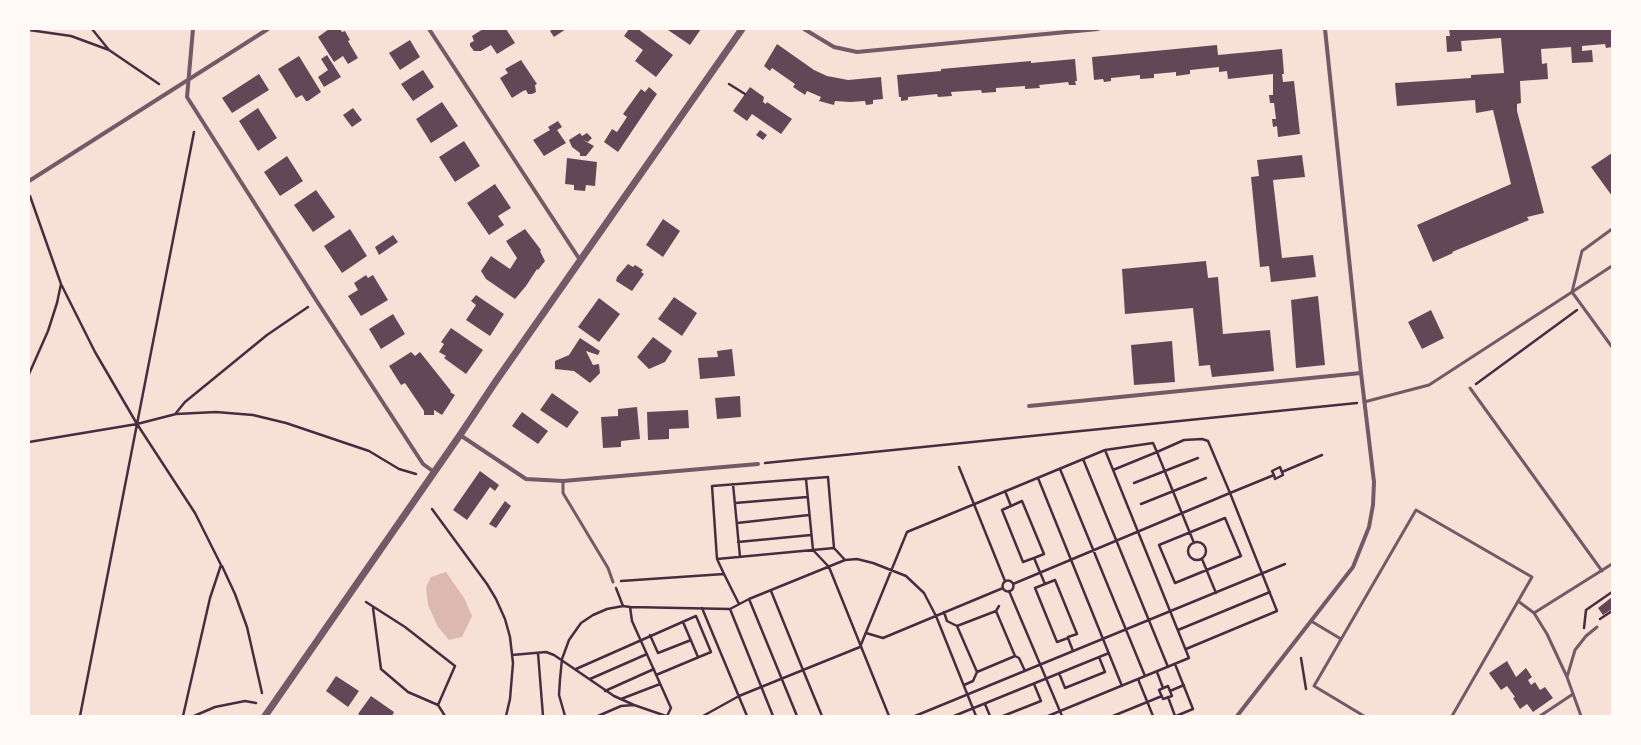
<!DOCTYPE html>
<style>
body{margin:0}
#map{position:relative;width:1641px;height:745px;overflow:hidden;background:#f7e1d7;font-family:Barlow,sans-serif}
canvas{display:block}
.frame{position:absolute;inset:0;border:30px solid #fffaf5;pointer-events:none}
</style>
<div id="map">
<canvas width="1641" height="745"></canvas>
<div class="frame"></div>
</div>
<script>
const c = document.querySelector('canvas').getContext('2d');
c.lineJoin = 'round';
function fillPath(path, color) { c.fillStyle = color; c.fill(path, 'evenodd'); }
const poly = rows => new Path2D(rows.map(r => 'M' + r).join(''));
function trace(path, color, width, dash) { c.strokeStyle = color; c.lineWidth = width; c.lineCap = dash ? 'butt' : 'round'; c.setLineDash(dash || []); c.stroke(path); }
fillPath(poly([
 [446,572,464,598,472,616,462,637,449,640,438,627,428,605,426,587,431,577]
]), '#dcb8b0');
fillPath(poly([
 [329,29,340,29,342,32,345,31,350,40,348,41,358,58,348,64,343,56,334,62,318,37],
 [483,29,506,29,515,43,497,54,491,45,481,51,474,51,470,46,470,43,474,41,472,36],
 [553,29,566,29,554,37,550,31],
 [629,29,638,29,673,55,656,77,635,61,643,50,624,36],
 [669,29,701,29,690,45,668,30],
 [1449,29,1612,29,1612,47,1606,48,1605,44,1582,46,1582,51,1592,50,1593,62,1572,63,1571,47,1541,49,1542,64,1547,63,1548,79,1520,81,1521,103,1517,104,1517,111,1544,213,1527,217,1529,220,1452,252,1453,253,1433,262,1417,225,1511,184,1493,110,1476,113,1475,100,1397,106,1395,83,1471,78,1471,75,1504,73,1501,38,1461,41,1462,51,1447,52,1446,36,1450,36],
 [410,40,420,57,400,70,389,53],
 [777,44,814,70,827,76,848,80,881,77,883,99,873,100,873,104,866,105,865,101,850,102,835,101,834,105,819,101,821,97,807,91,805,95,793,87,795,84,772,68,770,71,764,66],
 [1217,45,1218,55,1282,49,1284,74,1282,74,1283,82,1294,81,1300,134,1278,137,1277,126,1273,127,1272,119,1276,119,1274,103,1270,103,1269,95,1273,95,1273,74,1228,79,1227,71,1219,72,1219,67,1190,70,1190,74,1176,76,1176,72,1154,74,1154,78,1140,79,1140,75,1111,78,1111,81,1104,82,1103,79,1094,80,1092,57],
 [327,55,341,77,324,87,318,77,328,70,321,59],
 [299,56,321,92,308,101,306,101,302,95,296,98,278,69],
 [1075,59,1077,81,1075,81,1076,85,1069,85,1068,82,1039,85,1040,88,1025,89,1025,86,996,88,996,92,982,93,981,90,951,92,952,96,938,97,937,94,908,97,908,100,901,101,901,97,899,97,897,75,941,71,941,69,1031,61,1031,63],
 [521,60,537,84,535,85,536,92,532,94,528,94,526,90,523,91,512,98,500,78,508,73,505,69],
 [423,70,434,87,413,101,401,84],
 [259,74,269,90,232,113,222,98],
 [649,87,657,94,618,152,604,142,612,129,617,132,627,117,623,114,641,89,645,92],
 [750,87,764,97,763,102,766,104,767,102,792,119,781,134,752,114,747,121,733,111],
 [442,102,458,126,431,143,416,119],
 [258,108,277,138,258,151,239,121],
 [353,108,362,120,352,127,343,115],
 [558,121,562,127,557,130,566,143,544,156,533,140,550,130,548,127],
 [760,130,767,135,763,140,756,135],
 [580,133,582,136,587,133,592,138,588,142,583,140,594,146,586,156,580,156,580,153,572,147,569,140],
 [464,141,480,166,455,182,439,157],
 [1612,153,1612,196,1591,167],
 [1302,155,1305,177,1273,180,1282,258,1313,255,1316,277,1271,282,1269,266,1260,267,1251,177,1259,176,1257,160],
 [287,156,303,181,280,196,264,172],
 [567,158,597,162,595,186,586,185,585,191,574,190,574,185,565,184],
 [495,184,511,208,498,216,504,225,489,235,467,203],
 [316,190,335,217,313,232,294,205],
 [663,219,680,231,663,257,646,245],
 [350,229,367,256,342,273,324,246],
 [525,229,541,250,540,251,545,261,538,270,537,269,526,286,515,299,486,279,481,271,491,256,510,269,517,258,506,241],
 [393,235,398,242,379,255,375,247],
 [1206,261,1208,278,1218,277,1223,334,1270,330,1274,371,1212,377,1210,365,1199,366,1193,308,1125,314,1122,269],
 [628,264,633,267,635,265,643,270,641,272,644,274,632,291,616,281,617,277],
 [366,275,368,278,373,275,388,300,361,316,348,296,358,290,354,283],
 [476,295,504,314,490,336,466,320,476,305,471,301],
 [1318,296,1325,365,1296,368,1291,300],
 [674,297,697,313,682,336,658,319],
 [599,298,620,314,599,342,578,327],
 [1431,310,1444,338,1422,349,1408,322],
 [393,314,405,334,381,349,369,329],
 [451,328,483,350,466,374,444,358,446,356,439,352,444,344,441,342],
 [653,337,672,351,665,362,649,369,637,357],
 [580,338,600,351,598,355,586,351,593,365,599,364,600,373,590,383,574,371,555,369,555,361,569,355],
 [1172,341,1175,382,1134,385,1131,345],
 [732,349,735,376,700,379,698,358,718,357,717,351],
 [411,352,415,356,420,352,451,391,450,392,455,395,442,415,434,410,434,415,424,415,424,411,405,383,401,385,389,366],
 [552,393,579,412,567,428,540,410],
 [740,396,741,417,717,419,715,398],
 [637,407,640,439,621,441,621,447,603,448,601,417,618,416,618,409],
 [688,410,689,428,669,429,669,439,648,440,647,412],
 [522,412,548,431,538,444,512,426],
 [480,471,499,485,495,491,490,487,467,520,453,510],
 [505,501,511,506,496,528,489,524],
 [1612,597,1612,609,1603,615,1598,608],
 [1507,661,1516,677,1526,668,1532,677,1528,680,1531,685,1535,682,1540,690,1545,687,1553,698,1533,712,1527,704,1520,709,1513,698,1515,697,1507,686,1501,690,1489,673],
 [336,676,359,691,348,707,326,691],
 [371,696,394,712,392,716,361,716,358,714]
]), '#644757');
trace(poly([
 [92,29,109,50],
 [29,30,71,36,109,50,159,84],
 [729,84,745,94],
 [30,196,61,284,95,352,137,424,176,414,216,412,253,415,286,423,369,451,399,469,416,474],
 [29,374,48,331,57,303,61,284],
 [1476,384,1577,310],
 [176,413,185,402,267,335,308,307],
 [29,442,137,424,195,513,221,565,210,598,183,716],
 [1105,450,1153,443,1157,452,1184,440,1202,439,1208,441,1230,493,1274,475,1272,471,1280,467,1283,475,1275,479,1274,475],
 [1083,459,1168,667],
 [765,463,1357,403],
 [959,467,1005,581],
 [1060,469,1145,676],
 [1113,470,1157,452,1194,543],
 [1282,472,1322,455],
 [1038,478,1122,686],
 [806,479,813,550,829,567,889,716],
 [1134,483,1198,458],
 [733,484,740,557],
 [1005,491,1011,506,1022,501,1044,554,1034,558,1045,584,1035,588,1057,642,1068,638,1073,651],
 [735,503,807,497],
 [1141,504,1206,478],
 [1011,506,1002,510,1023,562,1034,558],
 [432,509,487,584,496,599,505,619,510,637,513,663,510,699,506,716],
 [1225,518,1241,556,1175,583,1159,545,1225,518],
 [737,523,809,515],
 [738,542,811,535],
 '1188 551a9 9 0 1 1 18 0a9 9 0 1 1-18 0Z',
 [834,548,717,559,712,486,828,477,834,548,845,560],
 [717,559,724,574],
 [1202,559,1216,593],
 [222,566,235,594,247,627,262,693],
 '1002.5 586a5.5 5.5 0 1 1 11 0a5.5 5.5 0 1 1-11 0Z',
 [621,581,724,574,739,604],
 [1013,584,1230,493,1277,611,1186,649],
 [1045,584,1055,580,1077,634,1068,637],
 [616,588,623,606],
 [1009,591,1062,716],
 [749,599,730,609,773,716],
 [366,602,405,627,455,666,438,705,408,692,381,669,373,608],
 [999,606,996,611,1015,656],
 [630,607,730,609],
 [702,608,747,716],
 [944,612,947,621,957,626,996,611],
 [1600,619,1612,611],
 [683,622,698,657],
 [957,626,977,672],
 [1584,628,1586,610,1612,592],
 [1178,630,1270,592],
 [866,633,883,638,1003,588],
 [650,635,658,653,691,640],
 [538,653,543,716],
 [512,655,546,652,554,655,614,696,634,705],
 [1301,658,1306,689],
 [1175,664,1193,709,1176,716],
 [576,669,696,616,711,652,656,675],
 [1157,672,1163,688],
 [1059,673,1065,688,1105,672,1099,657],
 [590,679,647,654],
 [1138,679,1153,716],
 [964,685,973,681,977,672,1015,656,1019,658,1025,671],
 [1168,686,1172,696,1163,699,1159,690,1168,686],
 [605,691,654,669],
 [1170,691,1184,685],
 [1168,697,1175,716],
 [621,699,660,684],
 [985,704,990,716],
 [438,705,445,716],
 [80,716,194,132],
 [194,716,215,707,245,701,256,703],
 [565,716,559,695,560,679,562,659,569,640,581,623,593,615,607,609,623,606,630,607,632,621,671,708,667,716],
 [598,716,621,706,634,705,666,716],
 [703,716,739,696,803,670,771,591],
 [797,716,749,599,845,560,857,559,873,563,906,576,924,593,936,616,976,716],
 [822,716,803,670,860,647,907,532,1105,450,1189,658,1048,716],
 [915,716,1285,564],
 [954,716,1109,653],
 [1003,716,1041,701,1034,684],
 [1113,716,1162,696]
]), '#4a2c40', 2.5);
trace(poly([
 [1572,292,1582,251,1612,229],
 [1572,292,1612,347],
 [1470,388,1602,571],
 [1364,402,1429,385,1612,266],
 [563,481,563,493,608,568,613,582],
 [1518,601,1534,613,1547,634,1567,677,1581,716],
 [1534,613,1612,564],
 [1311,621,1341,639],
 [1567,677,1575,650,1586,636,1597,627],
 [1364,716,1314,686,1416,510,1532,577,1452,716],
 [1540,716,1573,694]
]), '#755966', 3);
trace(poly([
 [193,29,187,97,318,303,423,464,434,472],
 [429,29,580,260],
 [804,29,834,47,857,52,1098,29],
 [29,181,268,29],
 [1029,406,1361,373],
 [460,435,526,479,563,481,758,464],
 [1237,716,1353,567,1369,527,1373,505,1374,482,1361,373,1325,29]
]), '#755966', 4);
trace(poly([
 [265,716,460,435,496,381,742,29]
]), '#755966', 7);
</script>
